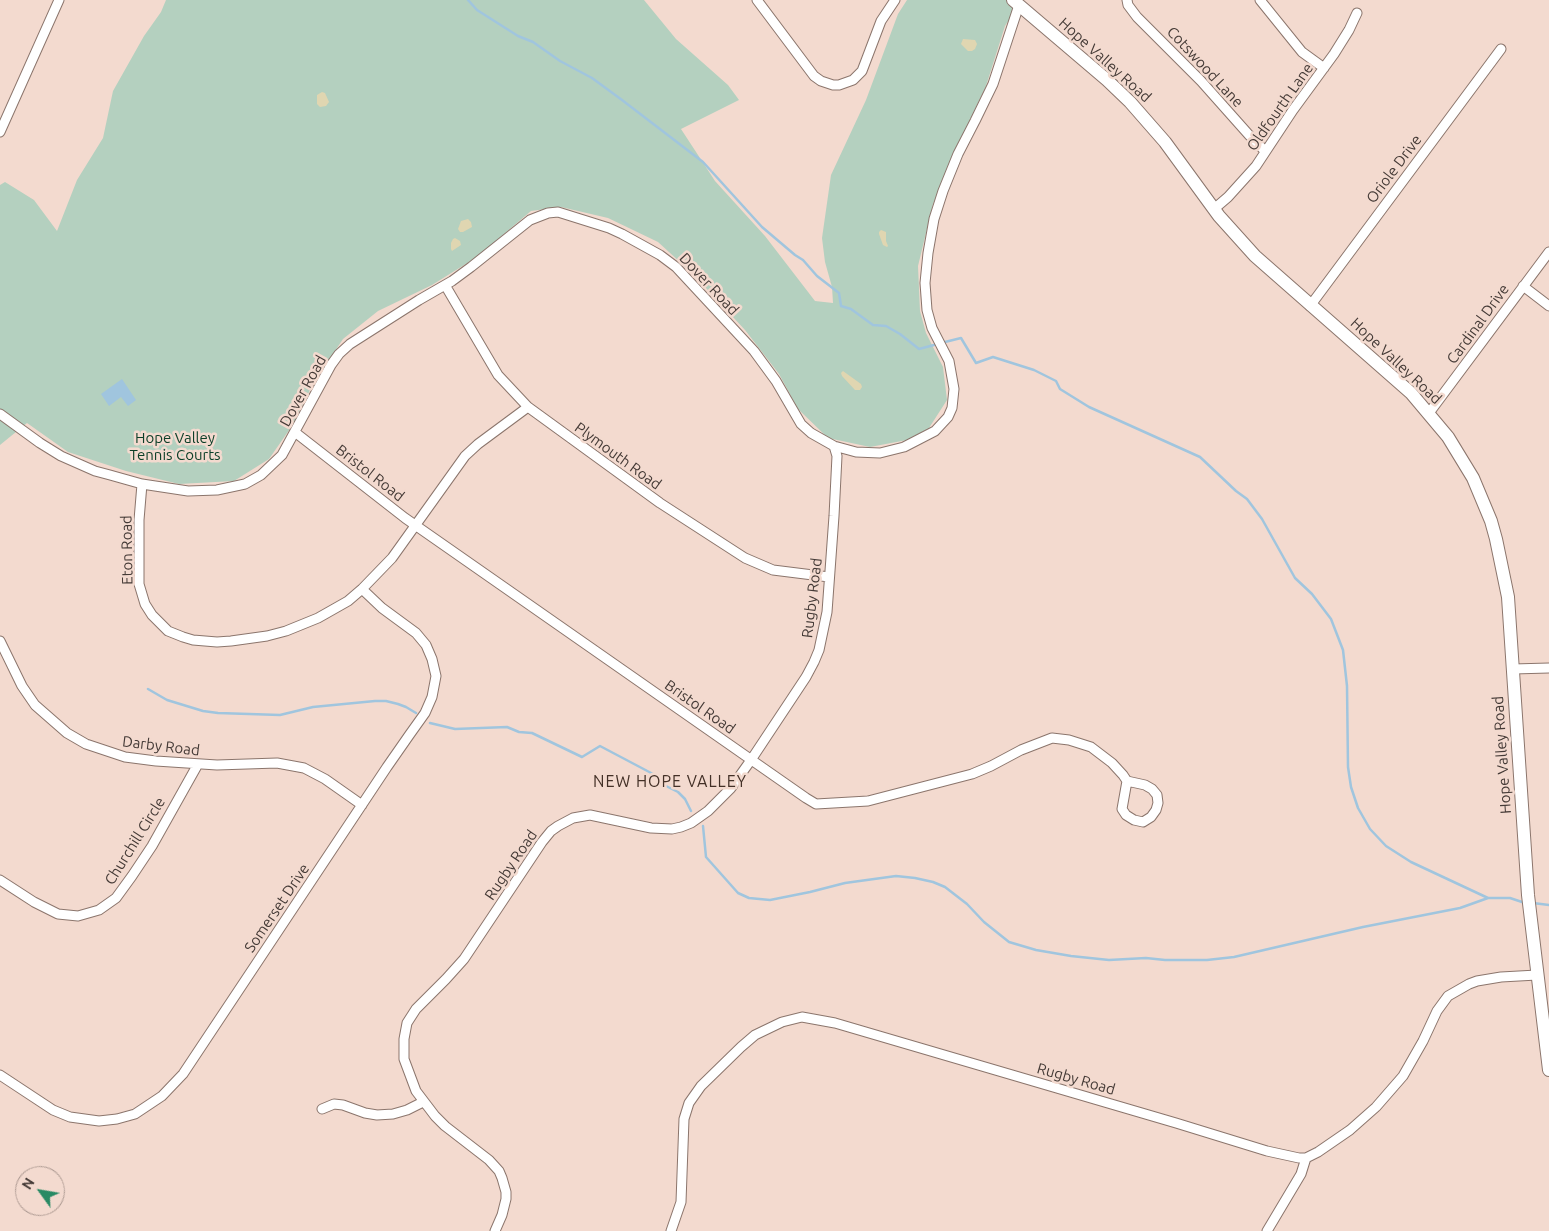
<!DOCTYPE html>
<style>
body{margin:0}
#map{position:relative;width:1549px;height:1231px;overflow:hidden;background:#f3dacf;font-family:Ubuntu,sans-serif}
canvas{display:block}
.north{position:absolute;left:15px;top:1166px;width:50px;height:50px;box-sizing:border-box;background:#f3dacf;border:1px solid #ad9a92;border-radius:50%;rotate:302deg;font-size:14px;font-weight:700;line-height:20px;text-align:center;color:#443a36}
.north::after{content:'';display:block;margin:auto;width:18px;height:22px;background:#288a64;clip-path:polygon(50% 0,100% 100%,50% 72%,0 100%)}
</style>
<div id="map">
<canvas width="1549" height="1231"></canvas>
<div class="north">N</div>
</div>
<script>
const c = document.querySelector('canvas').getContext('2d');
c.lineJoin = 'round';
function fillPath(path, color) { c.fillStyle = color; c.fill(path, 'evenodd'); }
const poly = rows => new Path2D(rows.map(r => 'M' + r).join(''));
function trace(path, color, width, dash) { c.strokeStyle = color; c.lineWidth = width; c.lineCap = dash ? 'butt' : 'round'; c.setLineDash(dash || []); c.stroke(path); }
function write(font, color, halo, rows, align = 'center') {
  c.font = font + ' Ubuntu,sans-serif'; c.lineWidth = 5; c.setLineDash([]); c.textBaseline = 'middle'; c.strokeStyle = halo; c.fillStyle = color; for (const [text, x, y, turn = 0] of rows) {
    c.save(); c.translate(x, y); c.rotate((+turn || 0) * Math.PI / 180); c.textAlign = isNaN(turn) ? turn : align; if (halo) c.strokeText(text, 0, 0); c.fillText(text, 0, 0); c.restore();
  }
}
fillPath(poly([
 [166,0,644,0,676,39,728,85,739,100,681,129,715,181,765,236,815,301,833,303,832,287,825,262,822,238,831,175,866,100,898,14,907,0,1022,0,1005,26,986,86,965,130,933,204,918,266,920,311,926,333,943,367,947,400,929,428,907,440,870,447,828,438,798,409,779,374,745,330,693,274,658,242,608,218,561,207,531,211,477,257,432,285,378,311,343,339,313,384,292,426,269,459,234,481,179,484,126,471,68,452,27,423,0,445,0,185,5,182,34,200,57,231,77,180,103,138,113,91,144,36,161,12]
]), '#b4d0bf');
fillPath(poly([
 [963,39,975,40,977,44,975,49,972,51,968,51,961,44],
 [322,92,325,93,329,102,326,106,320,107,317,104,317,95],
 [468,219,471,222,472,227,463,232,460,232,458,229,461,221],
 [881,230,886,232,886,241,888,246,887,247,883,245,879,234,879,232],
 [455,238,460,241,461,245,452,251,451,249,451,243,453,239],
 [843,371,861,384,862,387,860,390,855,390,842,376,841,373]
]), '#e0d6b1');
fillPath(poly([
 [122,379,136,400,128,406,121,397,109,406,101,394]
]), '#a0c5de');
trace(poly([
 [468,0,477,10,518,36,533,42,560,61,592,78,622,100,703,162,762,227,795,255,803,260,817,276,839,293,841,306,851,309,873,325,886,326,900,334,919,349,934,345],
 [945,342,961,338,976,363,993,357,1034,370,1056,381,1060,389,1089,407,1200,457,1236,491,1247,499,1262,519,1295,578,1312,594,1331,619,1343,650,1347,686,1348,767,1351,787,1358,808,1370,829,1386,846,1411,862,1488,898],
 [148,689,167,700,203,711,218,713,280,715,313,707,375,701,386,701,398,704,406,707,416,713],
 [430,723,455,729,507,727,519,732,532,733,582,757,600,746,653,774,666,786,678,792,685,799,691,811],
 [703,826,706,857,738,893,749,898,770,900,810,892,845,883,896,876,915,878,933,882,945,887,967,904,984,922,1009,942,1036,950,1071,956,1109,960,1146,958,1165,960,1207,960,1234,957,1363,927,1460,908,1488,898,1510,898,1525,903],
 [1533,903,1549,905]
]), '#a0c5de', 2.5);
const street = poly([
 [757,0,814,76,821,81,833,85,839,85,853,80,862,71,881,21,895,0],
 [1127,0,1128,5,1137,17,1201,81,1249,135,1265,151],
 [1260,0,1302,52,1324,68],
 [0,132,59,0],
 [1214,209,1228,197,1256,166,1293,110,1334,54,1349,30,1357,13],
 [445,285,498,375,528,407,660,503,745,558,773,570,829,577],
 [1523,286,1549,306],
 [1310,306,1501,49],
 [1429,413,1549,252],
 [0,414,40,443,61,456,95,471,110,475,142,484,188,491,217,490,245,484,261,475,282,455,331,365,339,354,350,344,419,300,452,281,471,267,530,220,548,213,558,212,609,228,622,234,660,255,676,267,754,351,776,381,801,424,811,433,834,446,856,452,880,453,904,447,935,431,948,417,952,408,954,389,949,361,932,328,927,310,925,283,928,253,934,219,943,191,958,154,975,121,993,84,1019,5],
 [296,433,405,518,806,798,816,804,868,801,972,774,991,766,1021,750,1052,738,1069,740,1091,747,1112,763,1123,775,1127,781,1122,809,1126,815,1134,820,1143,822,1151,817,1156,810,1158,803,1157,795,1152,789,1145,785,1127,781],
 [142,484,139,520,139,584,145,604,152,615,168,631,183,637,193,640,217,642,231,641,267,636,286,631,318,618,348,601,362,589,392,558,465,456,478,444,528,407],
 [0,641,22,686,35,705,67,733,86,744,125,757,156,761,217,765,277,763,304,768,325,779,362,805],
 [1513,669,1549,668],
 [0,880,34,902,58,914,78,916,99,910,116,898,132,876,152,846,198,764],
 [0,1075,53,1110,70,1117,99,1121,117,1119,135,1114,162,1096,183,1074,387,767,410,734,425,713,432,697,436,676,432,659,426,645,416,633,382,608,362,589],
 [322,1109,334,1104,343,1105,365,1113,377,1115,393,1114,407,1110,423,1102],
 [495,1231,502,1215,506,1199,506,1192,502,1178,499,1171,489,1160,445,1126,435,1116,416,1091,404,1059,404,1039,407,1023,416,1009,446,979,464,959,542,842,551,831,558,826,573,818,590,815,651,828,672,829,681,827,691,823,708,811,731,788,751,760,806,677,814,662,819,650,827,612,834,516,837,456,834,446],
 [671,1231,681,1202,684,1119,689,1103,701,1086,741,1047,755,1035,782,1022,802,1017,835,1023,1176,1123,1267,1151,1299,1158,1306,1158,1318,1152,1350,1130,1376,1107,1403,1076,1423,1041,1437,1011,1448,996,1469,984,1477,981,1501,977,1537,975],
 [1267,1231,1301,1174,1306,1158]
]);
const secondary = poly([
 [1013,0,1107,80,1130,102,1165,142,1219,216,1255,256,1411,393,1448,437,1473,478,1491,521,1496,539,1508,597,1528,895,1549,1070]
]);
trace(street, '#8b756c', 11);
trace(secondary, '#8b756c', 14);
trace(street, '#fff', 9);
trace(secondary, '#fff', 12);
write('15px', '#443a36', '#f3dacf', [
 ["Hope Valley Road",1105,60,42],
 ["Cotswood Lane",1205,67,47],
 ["Oldfourth Lane",1280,107,-55],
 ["Oriole Drive",1394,169,-53],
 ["Dover Road",709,284,47],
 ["Cardinal Drive",1478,324,-54],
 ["Hope Valley Road",1396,361,43],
 ["Dover Road",303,391,-61],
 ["Plymouth Road",618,456,36],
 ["Bristol Road",370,473,38],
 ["Eton Road",127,550,-91],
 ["Rugby Road",812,598,-83],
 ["Bristol Road",700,707,35],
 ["Darby Road",161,746,7],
 ["Hope Valley Road",1502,755,-94],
 ["Churchill Circle",135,841,-58],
 ["Rugby Road",511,865,-56],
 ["Somerset Drive",277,908,-56],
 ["Rugby Road",1076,1079,16]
]);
write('15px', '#0b3e27', '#f3dacf', [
 ["Hope Valley",175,438],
 ["Tennis Courts",175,455]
]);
c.letterSpacing = '1px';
write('16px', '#433027', '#f3dacf', [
 ["NEW HOPE VALLEY",670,782]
]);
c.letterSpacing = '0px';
</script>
